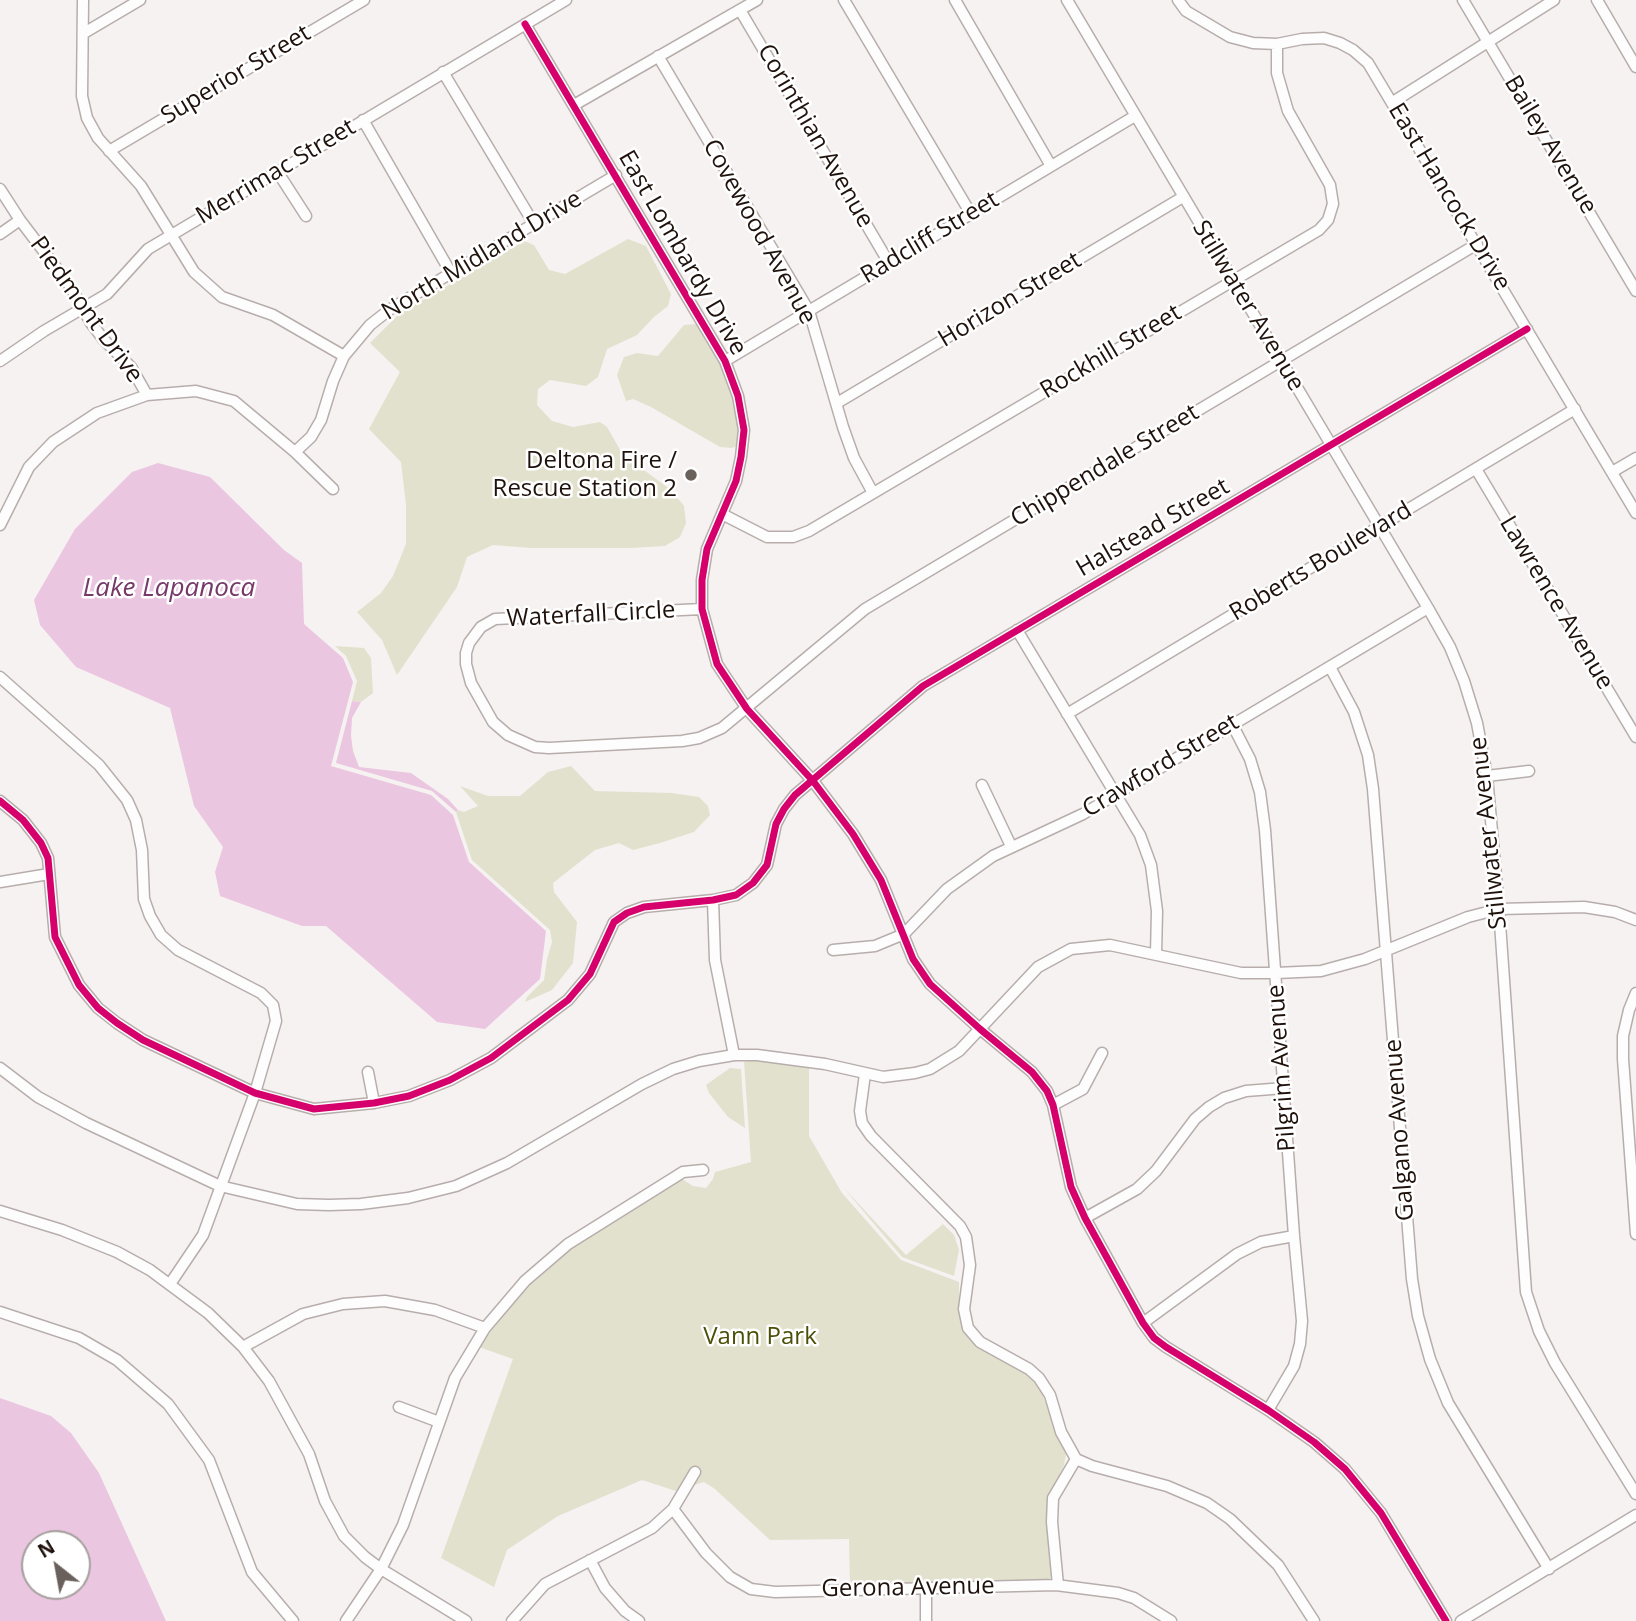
<!DOCTYPE html>
<style>
body{margin:0}
#map{position:relative;width:1636px;height:1621px;overflow:hidden;background:#f6f2f1;font-family:"Open Sans",sans-serif}
canvas{display:block}
.north{position:absolute;left:21px;top:1530px;width:70px;height:70px;box-sizing:border-box;background:#fff;border:2px solid #a5a09e;border-radius:50%;rotate:329deg;font-size:19px;font-weight:700;line-height:28px;text-align:center;color:#1f120c}
.north::after{content:'';display:block;margin:auto;width:24px;height:32px;background:#6a605c;clip-path:polygon(50% 0,100% 100%,50% 72%,0 100%)}
</style>
<div id="map">
<canvas width="1636" height="1621"></canvas>
<div class="north">N</div>
</div>
<script>
const c = document.querySelector('canvas').getContext('2d');
c.lineJoin = 'round';
function fillPath(path, color) { c.fillStyle = color; c.fill(path, 'evenodd'); }
const poly = rows => new Path2D(rows.map(r => 'M' + r).join(''));
function trace(path, color, width, dash) { c.strokeStyle = color; c.lineWidth = width; c.lineCap = dash ? 'butt' : 'round'; c.setLineDash(dash || []); c.stroke(path); }
function write(font, color, halo, rows, align = 'center') {
  c.font = font + ' "Open Sans",sans-serif'; c.lineWidth = 5; c.setLineDash([]); c.textBaseline = 'middle'; c.strokeStyle = halo; c.fillStyle = color; for (const [text, x, y, turn = 0] of rows) {
    c.save(); c.translate(x, y); c.rotate((+turn || 0) * Math.PI / 180); c.textAlign = isNaN(turn) ? turn : align; if (halo) c.strokeText(text, 0, 0); c.fillText(text, 0, 0); c.restore();
  }
}
fillPath(poly([
 [628,239,646,246,671,294,668,306,654,317,637,335,607,349,598,377,586,386,550,380,538,389,537,405,552,421,573,427,600,422,607,427,623,455,670,489,684,506,686,523,680,537,665,546,630,548,531,548,493,545,467,557,457,587,397,675,382,640,357,612,381,593,393,576,406,544,406,505,401,462,369,429,400,372,370,343,399,314,524,241,534,245,549,270,565,274],
 [699,324,724,371,734,403,739,432,737,446,732,448,720,447,651,407,633,399,626,401,617,375,624,357,637,353,658,356,684,325],
 [335,646,364,648,371,658,373,693,361,702,352,701,357,681,346,656],
 [571,766,595,791,671,793,699,797,708,806,710,815,694,832,660,843,633,850,619,843,595,850,553,883,554,892,577,922,573,963,552,990,525,1002,527,997,544,980,547,959,552,942,550,930,472,860,456,812,458,810,464,812,478,806,460,786,488,796,520,796,548,772],
 [751,1060,775,1061,809,1068,809,1136,842,1193,901,1260,959,1282,959,1308,963,1327,1030,1376,1041,1391,1066,1454,1064,1465,1049,1499,1048,1538,1055,1568,1050,1578,1045,1581,850,1584,849,1539,770,1540,715,1489,704,1482,676,1491,642,1480,558,1516,507,1550,494,1587,441,1558,513,1359,479,1347,518,1296,577,1244,682,1179,693,1186,706,1188,713,1179,715,1172,751,1162,744,1062],
 [730,1068,741,1069,745,1128,728,1117,709,1093,706,1085],
 [843,1187,906,1255,943,1224,954,1235,959,1250,954,1276,902,1257]
]), '#e2e1cd');
fillPath(poly([
 [158,463,210,477,284,550,302,563,304,624,343,658,353,682,331,766,431,795,453,815,469,862,546,931,540,979,485,1029,437,1022,326,926,302,926,220,896,215,872,223,847,194,806,170,708,76,667,40,625,34,600,75,529,132,472],
 [352,701,361,702,352,718,351,736,353,751,359,767,411,773,448,799,458,810,456,812,432,791,336,763],
 [0,1398,51,1416,71,1433,99,1473,166,1621,0,1621],
 [35,1544,77,1544,77,1586,35,1586]
]), '#ebc6e0');
const minor = poly([
 [83,0,82,96,87,118,98,138,141,186,194,272,222,297,273,315,344,356],
 [844,0,971,214],
 [955,0,1051,166],
 [1067,0,1428,608,1450,647,1464,681,1477,723,1487,776,1499,909,1526,1292,1539,1331,1555,1363,1636,1494],
 [1178,0,1186,11,1230,37,1253,43,1277,44,1302,39,1324,38,1340,43,1353,50,1368,63,1636,513],
 [1463,0,1636,291],
 [1597,0,1636,67],
 [740,10,889,263],
 [525,24,725,361,738,396,744,430,741,457,736,481,707,549,702,580,702,609,717,664,747,709,813,781,853,834,881,880,913,959,930,984,980,1029,1032,1072,1047,1091,1053,1105,1071,1187,1085,1218,1143,1323,1154,1338,1166,1347,1268,1410,1314,1442,1345,1469,1381,1513,1446,1621],
 [84,33,140,0],
 [658,56,809,311,843,427,854,458,873,493],
 [443,72,534,224],
 [1393,102,1554,0],
 [574,105,757,0],
 [363,120,451,273],
 [109,151,364,0],
 [277,171,306,216],
 [0,189,20,220,70,286,91,323,104,340,131,367,147,395],
 [0,234,20,220],
 [0,361,44,331,107,294,148,249,566,0],
 [725,361,1135,116],
 [837,403,1183,197],
 [295,452,311,437,321,420,333,381,344,356,370,325,389,310,616,175],
 [1476,469,1636,737],
 [1612,472,1636,458],
 [722,514,767,537,793,537,809,531,1319,230,1328,220,1333,204,1330,185,1288,111,1277,73,1277,44],
 [0,525,29,467,53,442,97,413,147,395,196,391,234,401,295,452,333,489],
 [702,609,495,619,481,627,469,643,466,653,466,664,471,683,493,722,508,735,535,747,549,748,682,741,699,738,722,728,865,609,1477,244],
 [1017,630,1140,835,1151,865,1157,911,1156,954],
 [1330,667,1354,712,1368,755,1373,789,1412,1279,1418,1316,1430,1359,1448,1403,1549,1569],
 [0,677,99,765,127,800,136,820,142,850,144,899,150,916,161,935,178,950,261,993,273,1005,276,1021,255,1093,203,1235,170,1284],
 [1067,714,1575,409],
 [1232,724,1250,759,1260,792,1265,830,1294,1236,1302,1321,1300,1344,1294,1366,1268,1410],
 [1487,776,1529,771],
 [982,785,1011,846],
 [0,801,23,820,41,843,48,858,55,937,79,985,98,1008,117,1023,143,1040,255,1093,314,1109,374,1103,409,1096,450,1080,491,1058,568,1000,590,974,614,922,627,913,644,907,713,900,736,895,753,883,767,865,776,824,784,809,795,795,923,686,1527,329],
 [0,882,49,874],
 [713,900,715,960,734,1055],
 [833,950,875,946,904,934,947,889,993,856,1083,814,1428,608],
 [1636,993,1629,1010,1623,1036,1623,1059,1636,1234],
 [0,1068,38,1097,86,1123,220,1186,297,1204,329,1205,361,1204,408,1198,456,1186,507,1163,642,1084,673,1069,699,1061,734,1055,757,1055,825,1064,883,1077,915,1073,930,1069,959,1051,1038,967,1071,949,1110,945,1241,973,1276,973,1321,971,1365,959,1468,917,1499,909,1584,907,1615,912,1636,920],
 [368,1072,374,1103],
 [865,1074,860,1111,862,1123,871,1136,960,1226,966,1237,970,1265,964,1309,968,1328,980,1342,1029,1369,1039,1378,1050,1395,1061,1432,1076,1459,1092,1466,1167,1486,1207,1503,1230,1519,1278,1565,1314,1621],
 [1053,1105,1083,1089,1102,1053],
 [0,1211,62,1230,117,1252,150,1270,208,1313,243,1347,269,1381,309,1454,325,1501,344,1536,365,1557,381,1569,466,1621],
 [1085,1218,1137,1189,1156,1171,1195,1119,1209,1107,1224,1098,1246,1091,1284,1088],
 [0,1312,79,1338,117,1360,168,1404,209,1460,252,1572,293,1621],
 [1143,1323,1237,1254,1261,1242,1294,1236],
 [243,1347,303,1314,343,1304,385,1301,435,1310,485,1328],
 [399,1407,439,1422],
 [673,1509,706,1553,730,1577,751,1589,775,1592,1056,1585,1118,1593,1134,1598,1171,1621],
 [590,1560,605,1588,625,1611,639,1621],
 [1058,1585,1052,1522,1053,1498,1076,1459],
 [926,1587,926,1621],
 [346,1621,381,1569,403,1525,455,1378,485,1328,525,1281,568,1244,683,1172,703,1170],
 [512,1621,545,1584,652,1528,673,1509,695,1472],
 [1461,1621,1636,1515]
]);
trace(minor, '#b7aeac', 13);
trace(minor, '#fefdfd', 10);
trace(poly([
 [525,24,725,361,738,396,744,430,741,457,736,481,707,549,702,580,702,609,717,664,747,709,813,781,853,834,881,880,913,959,930,984,980,1029,1032,1072,1047,1091,1053,1105,1071,1187,1085,1218,1143,1323,1154,1338,1166,1347,1268,1410,1314,1442,1345,1469,1381,1513,1446,1621],
 [0,801,23,820,41,843,48,858,55,937,79,985,98,1008,117,1023,143,1040,255,1093,314,1109,374,1103,409,1096,450,1080,491,1058,568,1000,590,974,614,922,627,913,644,907,713,900,736,895,753,883,767,865,776,824,784,809,795,795,923,686,1527,329]
]), '#d6006c', 7);
for (const [x, y, r, color] of [
 [691,475,7,"#6a605c"]
]) { const dot = new Path2D(); dot.arc(x, y, r, 0, 2 * Math.PI); c.fillStyle = color; c.fill(dot); trace(dot, '#fff', 2.5); }
write('24px', '#1f120c', '#fff', [
 ["Superior Street",236,75,-31],
 ["Corinthian Avenue",815,136,60],
 ["Bailey Avenue",1550,145,59],
 ["Merrimac Street",276,172,-31],
 ["East Hancock Drive",1449,197,59],
 ["Covewood Avenue",759,232,61],
 ["Radcliff Street",930,238,-31],
 ["East Lombardy Drive",682,253,60],
 ["North Midland Drive",482,256,-31],
 ["Horizon Street",1010,300,-31],
 ["Stillwater Avenue",1248,306,59],
 ["Piedmont Drive",86,310,54],
 ["Rockhill Street",1111,352,-31],
 ["Chippendale Street",1105,466,-31],
 ["Halstead Street",1153,528,-30],
 ["Roberts Boulevard",1321,562,-31],
 ["Lawrence Avenue",1556,603,59],
 ["Waterfall Circle",591,615,-3],
 ["Crawford Street",1161,766,-31],
 ["Stillwater Avenue",1489,833,-96],
 ["Pilgrim Avenue",1282,1068,-94],
 ["Galgano Avenue",1400,1130,-94],
 ["Gerona Avenue",908,1588,-1]
]);
write('24px', '#1f120c', '#fff', [
 ["Deltona Fire /",677,461],
 ["Rescue Station 2",677,489]
], 'right');
write('24px', '#4d4f09', '#fff', [
 ["Vann Park",760,1337]
]);
write('italic 26px', '#763969', '#fff', [
 ["Lake Lapanoca",169,589]
]);
</script>
